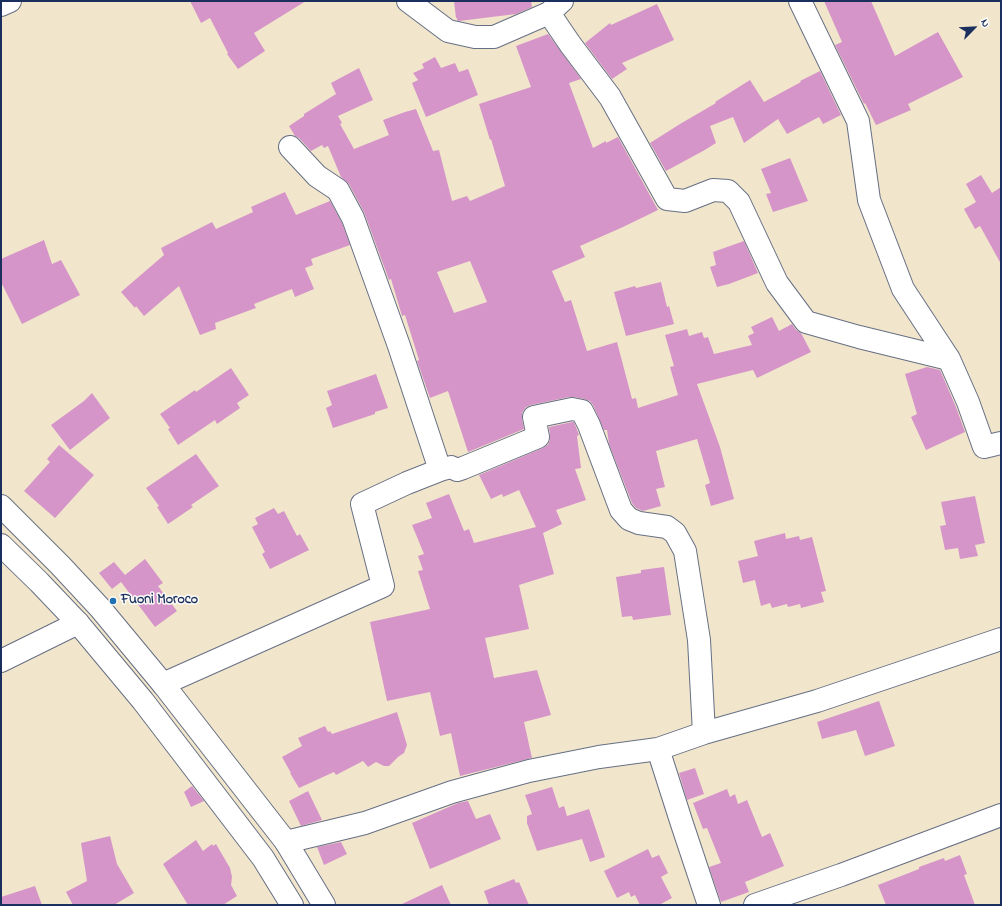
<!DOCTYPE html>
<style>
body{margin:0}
#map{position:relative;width:1002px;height:906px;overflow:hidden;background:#f1e6cb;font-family:"Indie Flower",sans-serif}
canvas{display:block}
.frame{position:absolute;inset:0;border:2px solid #1b2f5e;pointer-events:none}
.north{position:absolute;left:954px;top:8px;width:40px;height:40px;-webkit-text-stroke:3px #fdfcf7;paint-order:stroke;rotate:66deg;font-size:11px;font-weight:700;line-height:16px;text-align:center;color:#1b2f5e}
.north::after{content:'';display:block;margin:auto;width:14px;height:18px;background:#1b2f5e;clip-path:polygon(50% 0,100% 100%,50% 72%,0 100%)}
</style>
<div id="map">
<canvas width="1002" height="906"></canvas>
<div class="frame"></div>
<div class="north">N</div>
</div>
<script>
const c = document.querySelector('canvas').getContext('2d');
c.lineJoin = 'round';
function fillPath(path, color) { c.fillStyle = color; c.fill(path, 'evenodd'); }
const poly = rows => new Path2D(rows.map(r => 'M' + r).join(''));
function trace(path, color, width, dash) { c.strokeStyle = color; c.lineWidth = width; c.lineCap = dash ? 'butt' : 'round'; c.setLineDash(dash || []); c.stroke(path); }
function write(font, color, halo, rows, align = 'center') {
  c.font = font + ' "Indie Flower",sans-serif'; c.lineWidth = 3; c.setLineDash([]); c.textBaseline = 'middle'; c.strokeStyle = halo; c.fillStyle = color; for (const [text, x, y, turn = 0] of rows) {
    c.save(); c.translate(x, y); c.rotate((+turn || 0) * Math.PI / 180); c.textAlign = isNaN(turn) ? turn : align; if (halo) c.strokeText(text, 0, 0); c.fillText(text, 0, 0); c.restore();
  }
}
fillPath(poly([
 [190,1,306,1,254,33,265,51,238,69,227,54,228,53,210,18,201,23],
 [454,1,531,1,532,7,516,14,459,21,457,20,457,18,456,18],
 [824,1,871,1,895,56,938,32,963,77,908,104,911,110,876,125,865,103,864,104,835,45,842,42],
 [657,4,674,40,622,63,627,69,612,79,585,43,610,23,611,25],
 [548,34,581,79,569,83,593,148,606,141,606,143,618,137,658,210,623,227,580,246,585,257,552,271,565,302,571,300,587,351,617,342,632,399,636,398,638,408,678,395,670,367,674,366,665,335,687,329,689,336,702,332,704,338,708,337,714,354,752,345,748,336,754,333,751,327,772,317,779,331,792,324,796,330,801,333,811,352,757,378,753,370,697,384,720,447,734,499,711,506,705,485,710,483,697,439,656,451,665,487,656,489,661,506,643,511,636,508,632,503,609,444,607,430,604,430,593,405,590,401,584,399,574,397,569,397,531,405,526,407,522,413,522,419,524,429,468,452,448,391,430,398,417,361,419,360,405,315,402,316,391,279,389,280,364,212,349,184,341,177,328,146,324,148,322,145,311,151,299,138,295,136,289,126,304,116,304,114,336,94,331,83,359,68,373,100,338,116,342,123,340,124,354,149,389,135,383,120,405,112,416,109,433,151,439,150,452,201,467,196,470,201,505,186,491,139,490,140,479,104,531,87,516,46],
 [470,261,487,302,454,313,437,272],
 [435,57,441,68,455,63,459,72,468,69,478,95,426,117,412,83,418,80,413,73,424,68,422,64],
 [820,71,841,115,823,124,819,117,787,134,778,119,744,143,733,117,710,126,716,143,703,151,666,171,650,143,680,124,716,103,715,102,750,80,764,102,801,82,800,81],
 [790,158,808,201,773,212,766,194,771,193,761,169],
 [981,175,992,193,1001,187,1001,264,980,226,975,229,964,209,976,202,966,184],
 [285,192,296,215,330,201,342,223,350,245,311,259,313,265,305,268,314,289,295,297,292,289,254,304,256,308,215,323,216,329,200,335,179,286,144,316,136,306,135,308,121,292,164,255,161,248,212,222,216,229,253,212,251,207],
 [44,240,52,264,61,260,80,295,22,324,1,282,1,259],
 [744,241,758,273,729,284,717,287,710,267,716,265,713,252],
 [661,282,667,307,669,306,674,324,626,336,614,292,635,286,636,288],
 [927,367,940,370,956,407,965,432,926,450,911,417,917,414,905,374],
 [231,368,249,395,237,403,240,408,217,424,215,420,178,445,168,429,170,428,160,414,195,390,196,392],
 [376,374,388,408,375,412,375,414,333,428,326,408,332,405,327,391],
 [92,393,110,418,70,450,51,425,84,401],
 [572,422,574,422,579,435,577,436,581,468,575,469,586,500,556,510,562,524,543,533,554,574,519,585,529,629,485,638,494,678,537,670,551,715,524,722,532,758,460,776,451,733,440,736,430,692,387,701,370,622,430,609,418,571,423,570,418,556,424,554,412,525,432,518,426,503,449,494,464,531,469,529,474,543,536,527,519,490,503,497,502,494,491,499,479,475,543,448,548,445,550,440,550,435,549,427],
 [59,445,94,475,55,518,24,491,50,462,47,459],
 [196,454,219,486,191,505,193,507,168,524,157,507,159,506,146,488],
 [975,496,985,543,975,545,978,556,960,559,958,548,945,550,940,526,946,525,941,502],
 [274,508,278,514,284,511,297,536,300,534,309,550,270,569,262,554,265,552,252,527,258,524,255,518],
 [785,533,786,539,799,536,800,540,812,537,826,591,821,592,824,602,801,608,800,604,788,607,787,604,772,608,770,603,761,606,755,580,743,583,738,561,758,556,754,541],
 [145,559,163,583,158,586,177,611,155,627,121,582,112,589,99,573,114,562,125,575],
 [664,567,671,615,633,620,632,616,622,617,616,577,641,573,641,570],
 [879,701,895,746,865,756,856,730,822,739,817,722],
 [397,712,407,745,404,753,398,757,389,766,384,766,376,762,368,767,363,761,336,775,334,772,299,788,290,773,291,773,282,757,302,746,298,738,325,726,328,732,330,731,332,734],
 [695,768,704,794,687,800,679,773],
 [192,786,204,801,191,807,184,792],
 [552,787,559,808,564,806,567,816,589,809,605,857,590,862,582,839,537,851,527,823,527,816,532,814,525,795],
 [727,789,730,797,735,794,738,804,747,800,762,837,770,833,784,866,745,882,749,892,721,902,709,867,721,863,707,828,703,829,693,803],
 [308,791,322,820,301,826,289,801],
 [468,801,476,819,490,814,501,839,430,869,412,823,458,803],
 [110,836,117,864,134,893,114,905,73,905,66,892,87,881,81,843],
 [196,840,203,851,212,844,213,846,216,844,230,868,232,877,231,885,237,896,223,905,188,905,163,864],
 [341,842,347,854,324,865,317,847],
 [648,849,652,858,659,855,668,873,661,877,672,898,659,905,640,905,635,895,631,897,629,892,617,898,604,871],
 [960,855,967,874,964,875,975,905,886,905,878,885,919,869,919,867,944,858,945,861],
 [514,879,516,883,519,882,529,905,489,905,484,891],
 [442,885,451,905,400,905],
 [35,886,42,905,1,905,1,897]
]), '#d695c9');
const minor = poly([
 [408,1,448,31,475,37,494,37,549,13,562,1],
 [800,1,858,121,869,200,903,289,949,359],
 [1,5,10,1],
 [549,13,570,44,610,97,667,199,685,201,713,190,728,191,739,202,777,283,806,322,859,337,949,359,968,402,984,447,1001,443],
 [290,147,317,176,338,190,353,218,399,346,440,470,451,467,457,470,463,468,538,437,534,417,572,409,582,411,589,425,621,510,629,519,639,523,667,527,675,533,685,551,699,640,704,733],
 [1,661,78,623],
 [163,684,383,586,362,504,407,483,440,470],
 [658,749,682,824,709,905],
 [286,842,365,823,452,792,529,771,599,757,658,749,704,733,817,701,1001,639],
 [755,905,841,875,1001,815]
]);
const major = poly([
 [1,506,60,565,100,608,163,684,286,842,324,905],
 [1,545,39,582,78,623,143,701,263,858,292,905]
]);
trace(minor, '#666f84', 24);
trace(major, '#666f84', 24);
trace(minor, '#fff', 22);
trace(major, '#fff', 22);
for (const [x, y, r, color] of [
 [113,601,4,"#1f6fb2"]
]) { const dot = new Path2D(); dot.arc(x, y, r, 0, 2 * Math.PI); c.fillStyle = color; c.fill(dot); trace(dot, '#fdfcf7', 1.5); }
write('bold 14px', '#1b2f5e', '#fdfcf7', [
 ["Fuoni Moroco",121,601]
], 'left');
</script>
